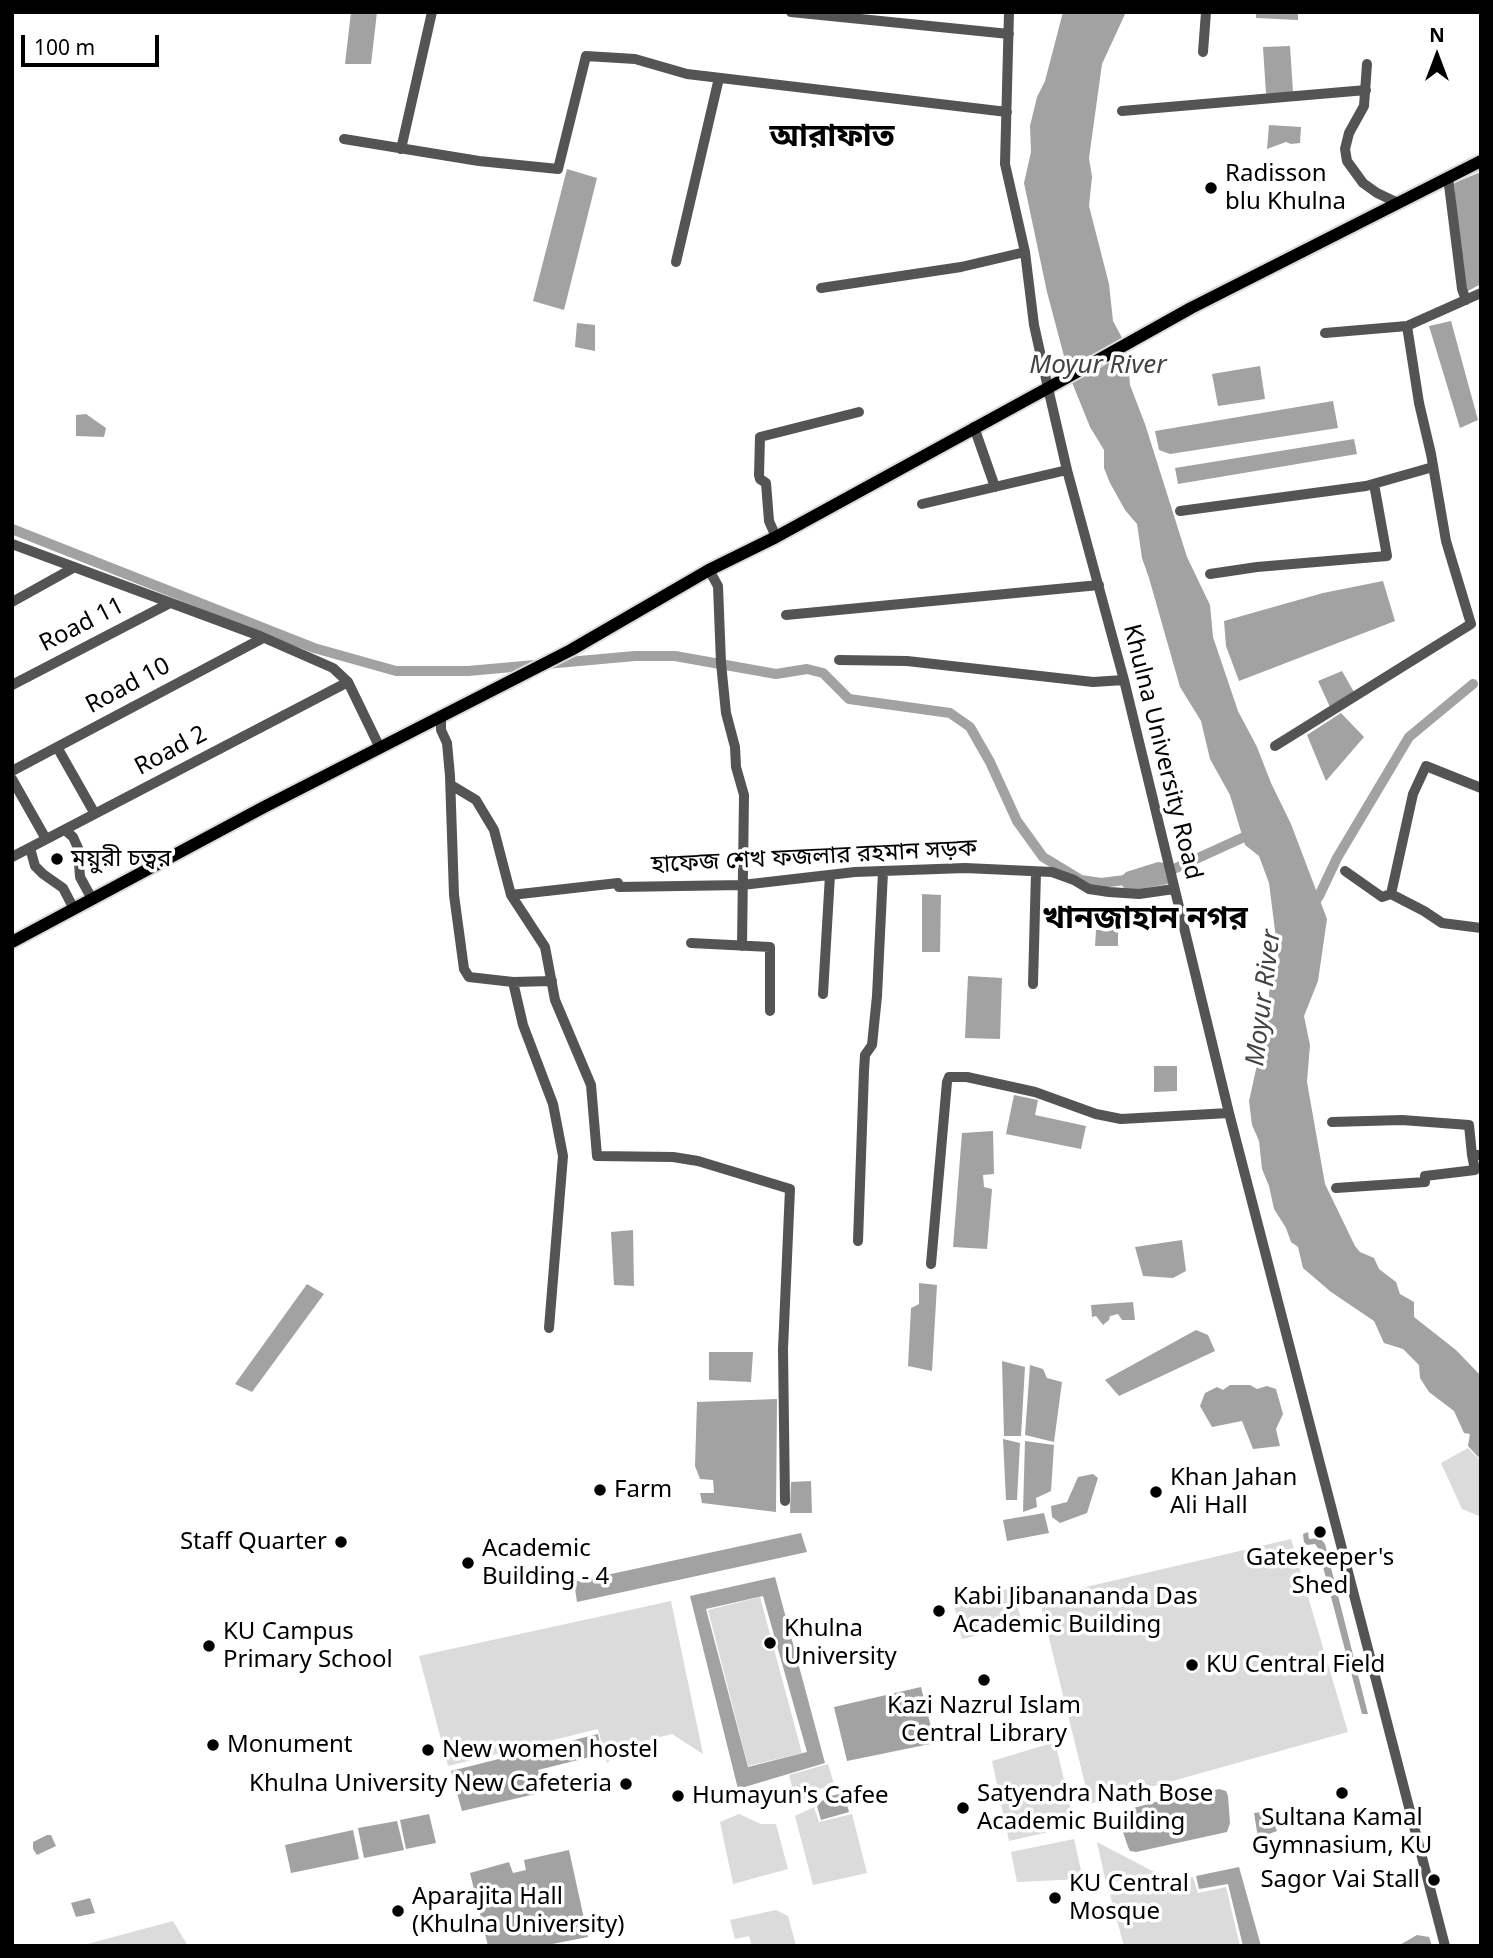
<!DOCTYPE html>
<meta charset="utf-8">
<style>
body{margin:0}
#map{position:relative;width:1493px;height:1958px;overflow:hidden;background:#fff;font-family:"Noto Sans",sans-serif}
canvas{display:block}
.frame{position:absolute;inset:0;border:14px solid #000;pointer-events:none}
.north{position:absolute;left:1402px;top:21px;width:70px;height:70px;-webkit-text-stroke:5px #fff;paint-order:stroke;rotate:0deg;font-size:19px;font-weight:700;line-height:28px;text-align:center;color:#000}
.north::after{content:'';display:block;margin:auto;width:24px;height:32px;background:#000;clip-path:polygon(50% 0,100% 100%,50% 72%,0 100%)}
.scale{position:absolute;left:21px;top:35px;width:138px;height:32px;box-sizing:border-box;border:4px solid #000;border-top:0;padding-left:9px;font-size:21px;line-height:24px;white-space:nowrap;color:#000;-webkit-text-stroke:5px #fff;paint-order:stroke}
</style>
<div id="map">
<canvas width="1493" height="1958"></canvas>
<div class="frame"></div>
<div class="north">N</div>
<div class="scale">100 m</div>
</div>
<script>
const c = document.querySelector('canvas').getContext('2d');
c.lineJoin = 'round';
function fillPath(path, color) { c.fillStyle = color; c.fill(path, 'evenodd'); }
const poly = rows => new Path2D(rows.map(r => 'M' + r).join(''));
function trace(path, color, width, dash) { c.strokeStyle = color; c.lineWidth = width; c.lineCap = dash ? 'butt' : 'round'; c.setLineDash(dash || []); c.stroke(path); }
function write(font, color, halo, rows, align = 'center') {
  c.font = font + ' "Noto Sans","Noto Sans Bengali",sans-serif'; c.lineWidth = 7; c.setLineDash([]); c.textBaseline = 'middle'; c.strokeStyle = halo; c.fillStyle = color; for (const [text, x, y, turn = 0] of rows) {
    c.save(); c.translate(x, y); c.rotate((+turn || 0) * Math.PI / 180); c.textAlign = isNaN(turn) ? turn : align; if (halo) c.strokeText(text, 0, 0); c.fillText(text, 0, 0); c.restore();
  }
}
fillPath(poly([
 [1468,1448,1481,1461,1481,1519,1479,1516,1462,1509,1441,1463],
 [1291,1539,1348,1732,1090,1804,1039,1598],
 [1012,1588,1023,1625,962,1639,953,1601],
 [760,1597,802,1753,748,1766,708,1610],
 [671,1601,703,1754,672,1734,627,1745,607,1763,598,1729,448,1766,419,1656],
 [1055,1742,1075,1826,1009,1841,992,1761],
 [828,1764,834,1784,815,1791,797,1805,789,1775],
 [814,1807,819,1822,852,1814,867,1873,813,1885,795,1816],
 [739,1814,761,1824,776,1824,788,1869,733,1884,720,1822],
 [1074,1839,1083,1879,1017,1882,1011,1852],
 [1097,1842,1156,1873,1106,1883],
 [1193,1877,1198,1893,1226,1887,1240,1946,1124,1946,1110,1895],
 [776,1910,788,1916,796,1946,752,1946,749,1936,735,1939,730,1920],
 [173,1921,188,1946,80,1946]
]), '#dbdbdb');
fillPath(poly([
 [351,12,377,12,371,64,345,64],
 [1063,12,1126,12,1102,64,1089,158,1092,177,1089,206,1109,284,1113,321,1127,347,1130,385,1145,424,1187,557,1210,605,1213,637,1238,711,1257,747,1271,783,1291,824,1327,919,1318,981,1304,1016,1310,1045,1307,1082,1325,1184,1355,1246,1360,1252,1374,1258,1379,1269,1396,1282,1400,1294,1414,1302,1414,1317,1456,1350,1481,1376,1481,1460,1468,1446,1470,1434,1464,1433,1454,1411,1429,1392,1420,1378,1419,1365,1403,1349,1384,1343,1374,1321,1331,1292,1303,1268,1298,1247,1291,1242,1286,1228,1274,1209,1269,1186,1262,1169,1259,1141,1252,1125,1249,1101,1269,1011,1269,992,1279,962,1269,883,1259,856,1245,845,1230,795,1210,759,1201,721,1180,687,1149,578,1142,558,1137,524,1125,510,1110,483,1104,468,1104,450,1090,427,1069,375,1047,292,1024,183,1031,152,1030,126,1037,97,1045,81],
 [1256,12,1298,12,1298,20,1256,18],
 [1290,46,1293,92,1266,94,1263,47],
 [1269,125,1301,127,1300,143,1291,144,1286,142,1267,149],
 [567,169,597,178,564,310,533,301],
 [1481,172,1481,284,1464,293,1454,183],
 [1451,321,1478,420,1460,428,1429,326],
 [577,323,595,325,595,351,575,347],
 [1260,366,1265,399,1218,406,1212,374],
 [1333,401,1338,428,1170,454,1159,450,1155,431],
 [86,414,106,428,104,437,76,436,76,415],
 [1354,439,1357,454,1178,484,1175,468],
 [1383,581,1395,621,1239,681,1226,646,1224,621,1323,593],
 [1342,671,1354,692,1330,707,1318,681],
 [1341,713,1364,737,1326,781,1307,735],
 [1158,862,1165,863,1168,867,1165,873,1170,877,1168,884,1136,890,1125,890,1122,885,1122,876,1126,872],
 [922,894,941,895,940,952,922,952],
 [1096,930,1118,930,1118,946,1095,946],
 [968,976,1002,978,1000,1039,965,1038],
 [1154,1066,1177,1066,1177,1091,1154,1092],
 [1014,1095,1038,1100,1035,1115,1086,1126,1081,1149,1006,1134],
 [993,1131,994,1174,983,1175,984,1187,992,1189,987,1249,953,1247,962,1133],
 [633,1230,634,1286,614,1285,611,1232],
 [1182,1240,1186,1271,1173,1278,1143,1276,1135,1247],
 [919,1283,937,1285,932,1371,908,1366,911,1308,919,1304],
 [307,1284,324,1294,252,1392,235,1384],
 [1133,1302,1135,1320,1122,1320,1118,1314,1110,1316,1109,1320,1103,1325,1096,1316,1092,1317,1091,1305],
 [1196,1330,1208,1335,1215,1351,1119,1396,1105,1380],
 [709,1352,753,1352,751,1382,709,1380],
 [1002,1361,1025,1367,1021,1436,1004,1436],
 [1030,1365,1043,1369,1047,1378,1062,1382,1054,1442,1025,1435],
 [1230,1385,1250,1385,1257,1389,1267,1386,1276,1389,1283,1414,1276,1429,1280,1446,1253,1449,1242,1421,1212,1427,1200,1406,1205,1393,1217,1387,1223,1390],
 [777,1399,776,1512,702,1503,700,1493,714,1493,713,1480,700,1479,695,1466,697,1402],
 [1003,1439,1020,1443,1017,1500,1006,1500],
 [1025,1441,1054,1445,1051,1491,1036,1498,1037,1507,1023,1512],
 [1093,1474,1098,1478,1087,1513,1060,1523,1052,1517,1051,1506,1067,1502,1078,1477],
 [811,1481,812,1513,790,1513,791,1482],
 [1044,1513,1049,1533,1007,1541,1003,1520],
 [1308,1532,1309,1539,1320,1538,1325,1544,1368,1714,1362,1714,1318,1548,1315,1544,1307,1545,1304,1542,1303,1534],
 [801,1533,807,1552,577,1602,574,1582],
 [775,1577,825,1763,738,1789,690,1596],
 [763,1596,807,1752,748,1767,706,1609],
 [921,1687,935,1743,847,1761,834,1707],
 [598,1734,602,1754,538,1770,544,1792,462,1811,451,1771],
 [1219,1789,1226,1791,1228,1796,1230,1823,1227,1832,1136,1852,1130,1851,1128,1847,1122,1829,1123,1816,1126,1810,1163,1800,1177,1794,1199,1794],
 [844,1793,849,1812,821,1820,817,1806,826,1797],
 [1269,1811,1277,1831,1258,1838,1254,1813],
 [429,1814,436,1843,406,1849,400,1820],
 [397,1821,404,1850,364,1858,358,1828],
 [353,1830,359,1859,291,1873,285,1845],
 [47,1835,51,1835,56,1846,37,1855,33,1849,33,1842],
 [569,1850,588,1937,542,1946,488,1946,470,1873,509,1862,513,1873,526,1870,524,1860],
 [1239,1867,1261,1946,1243,1946,1228,1884,1199,1889,1196,1876],
 [90,1898,95,1913,76,1917,71,1903],
 [1417,1935,1429,1937,1432,1946,1398,1946]
]), '#a2a2a2');
trace(poly([
 [12,529,314,648,396,671,468,671,635,656,675,656,776,674,807,669,823,673,849,699,950,713,970,727,990,762,1017,821,1043,857,1081,880,1101,883,1133,879],
 [1165,873,1253,833],
 [1313,905,1319,896,1337,858,1409,737,1473,684]
]), '#a2a2a2', 10);
const major = poly([
 [12,942,264,807,571,650,709,570,776,537,1048,388,1191,308,1481,161]
]);
trace(major, '#dbdbdb', 16);
trace(poly([
 [791,12,1009,34],
 [1009,12,1005,164,1025,252,1034,325,1048,388,1067,470,1124,680,1229,1113,1445,1946],
 [1203,52,1206,12],
 [1367,64,1364,106,1349,133,1345,149,1347,161,1363,183,1377,193,1396,202],
 [1122,111,1366,90],
 [344,139,479,161,558,169,586,56,635,59,687,74,1007,112],
 [401,149,432,12],
 [1448,177,1462,289,1466,300],
 [676,262,719,78],
 [821,288,961,267,1025,252],
 [1325,333,1407,326,1481,293],
 [974,427,995,487],
 [922,504,1067,470],
 [1180,511,1366,486,1433,467],
 [776,537,769,521,766,483,760,479,759,475,760,437,859,412],
 [12,544,260,636,333,668,348,682,380,748],
 [709,570,718,586,721,663,726,713,735,747,736,767,744,795,742,946],
 [1210,574,1257,567,1387,556,1374,484],
 [12,602,75,567],
 [786,615,1099,585],
 [839,660,907,661,1093,682,1124,680],
 [12,685,170,603],
 [441,716,441,730,447,743,450,776,454,895,464,969,469,977,513,982,523,1025,553,1104,563,1156,549,1328],
 [1275,746,1471,624,1446,541,1431,454,1419,403,1407,326],
 [57,747,95,814],
 [12,771,263,638],
 [12,779,46,839],
 [451,785,476,800,494,830,511,895,545,947,555,1000,591,1085,597,1156,673,1157,698,1161,790,1189,783,1349,785,1501],
 [65,830,73,837,78,848,80,877,92,899],
 [30,848,35,866,43,874,63,888,74,909],
 [12,857,348,682],
 [1345,871,1382,897,1391,894,1424,911,1442,923,1481,928],
 [1391,894,1413,794,1426,766,1481,788],
 [511,895,618,883,619,887,742,885,855,872,965,868,1052,872,1074,880,1089,889,1109,892,1139,894,1174,889],
 [691,943,770,947,770,1011],
 [513,982,552,981],
 [1033,984,1036,872],
 [823,994,830,875],
 [1332,1122,1402,1120,1469,1125,1472,1155],
 [1336,1188,1425,1182,1425,1176,1475,1170,1472,1155,1481,1155],
 [858,1241,864,1071,865,1055,872,1045,877,996,883,872],
 [931,1264,947,1082,949,1077,967,1077,1035,1092,1096,1114,1121,1119,1229,1113]
]), '#545454', 10);
trace(major, '#000', 12);
for (const [x, y, r, color] of [
 [1211,188,7,"#000"],
 [57,859,7,"#000"],
 [600,1490,7,"#000"],
 [1156,1492,7,"#000"],
 [1320,1532,7,"#000"],
 [341,1542,7,"#000"],
 [468,1563,7,"#000"],
 [939,1611,7,"#000"],
 [770,1643,7,"#000"],
 [209,1646,7,"#000"],
 [1192,1665,7,"#000"],
 [984,1680,7,"#000"],
 [213,1745,7,"#000"],
 [428,1750,7,"#000"],
 [626,1784,7,"#000"],
 [1342,1793,7,"#000"],
 [678,1796,7,"#000"],
 [963,1808,7,"#000"],
 [1434,1880,7,"#000"],
 [1055,1898,7,"#000"],
 [398,1911,7,"#000"]
]) { const dot = new Path2D(); dot.arc(x, y, r, 0, 2 * Math.PI); c.fillStyle = color; c.fill(dot); trace(dot, '#fff', 2.5); }
write('24px', '#000', '#fff', [
 ["Radisson",1225,174],
 ["blu Khulna",1225,202],
 ["ময়ুরী চত্বর",71,859],
 ["Khan Jahan",1170,1478],
 ["Ali Hall",1170,1506],
 ["Farm",614,1490],
 ["Staff Quarter",327,1542,"right"],
 ["Academic",482,1549],
 ["Building - 4",482,1577],
 ["Gatekeeper's",1320,1558,"center"],
 ["Shed",1320,1586,"center"],
 ["Kabi Jibanananda Das",953,1597],
 ["Academic Building",953,1625],
 ["Khulna",784,1629],
 ["University",784,1657],
 ["KU Campus",223,1632],
 ["Primary School",223,1660],
 ["KU Central Field",1206,1665],
 ["Kazi Nazrul Islam",984,1706,"center"],
 ["Central Library",984,1734,"center"],
 ["Monument",227,1745],
 ["New women hostel",442,1750],
 ["Khulna University New Cafeteria",612,1784,"right"],
 ["Satyendra Nath Bose",977,1794],
 ["Academic Building",977,1822],
 ["Humayun's Cafee",692,1796],
 ["Sultana Kamal",1342,1818,"center"],
 ["Gymnasium, KU",1342,1846,"center"],
 ["Sagor Vai Stall",1420,1880,"right"],
 ["KU Central",1069,1884],
 ["Mosque",1069,1912],
 ["Aparajita Hall",412,1897],
 ["(Khulna University)",412,1925]
], 'left');
write('24px', '#000', '#fff', [
 ["Road 11",82,625,-27],
 ["Road 10",128,686,-28],
 ["Road 2",171,751,-28],
 ["Khulna University Road",1162,752,76],
 ["হাফেজ শেখ ফজলার রহমান সড়ক",814,857,-3]
]);
write('italic 26px', '#434343', '#fff', [
 ["Moyur River",1098,366],
 ["Moyur River",1264,998,-83]
]);
write('bold 32px', '#000', '#fff', [
 ["আরাফাত",832,137],
 ["খানজাহান নগর",1145,919]
]);
</script>
